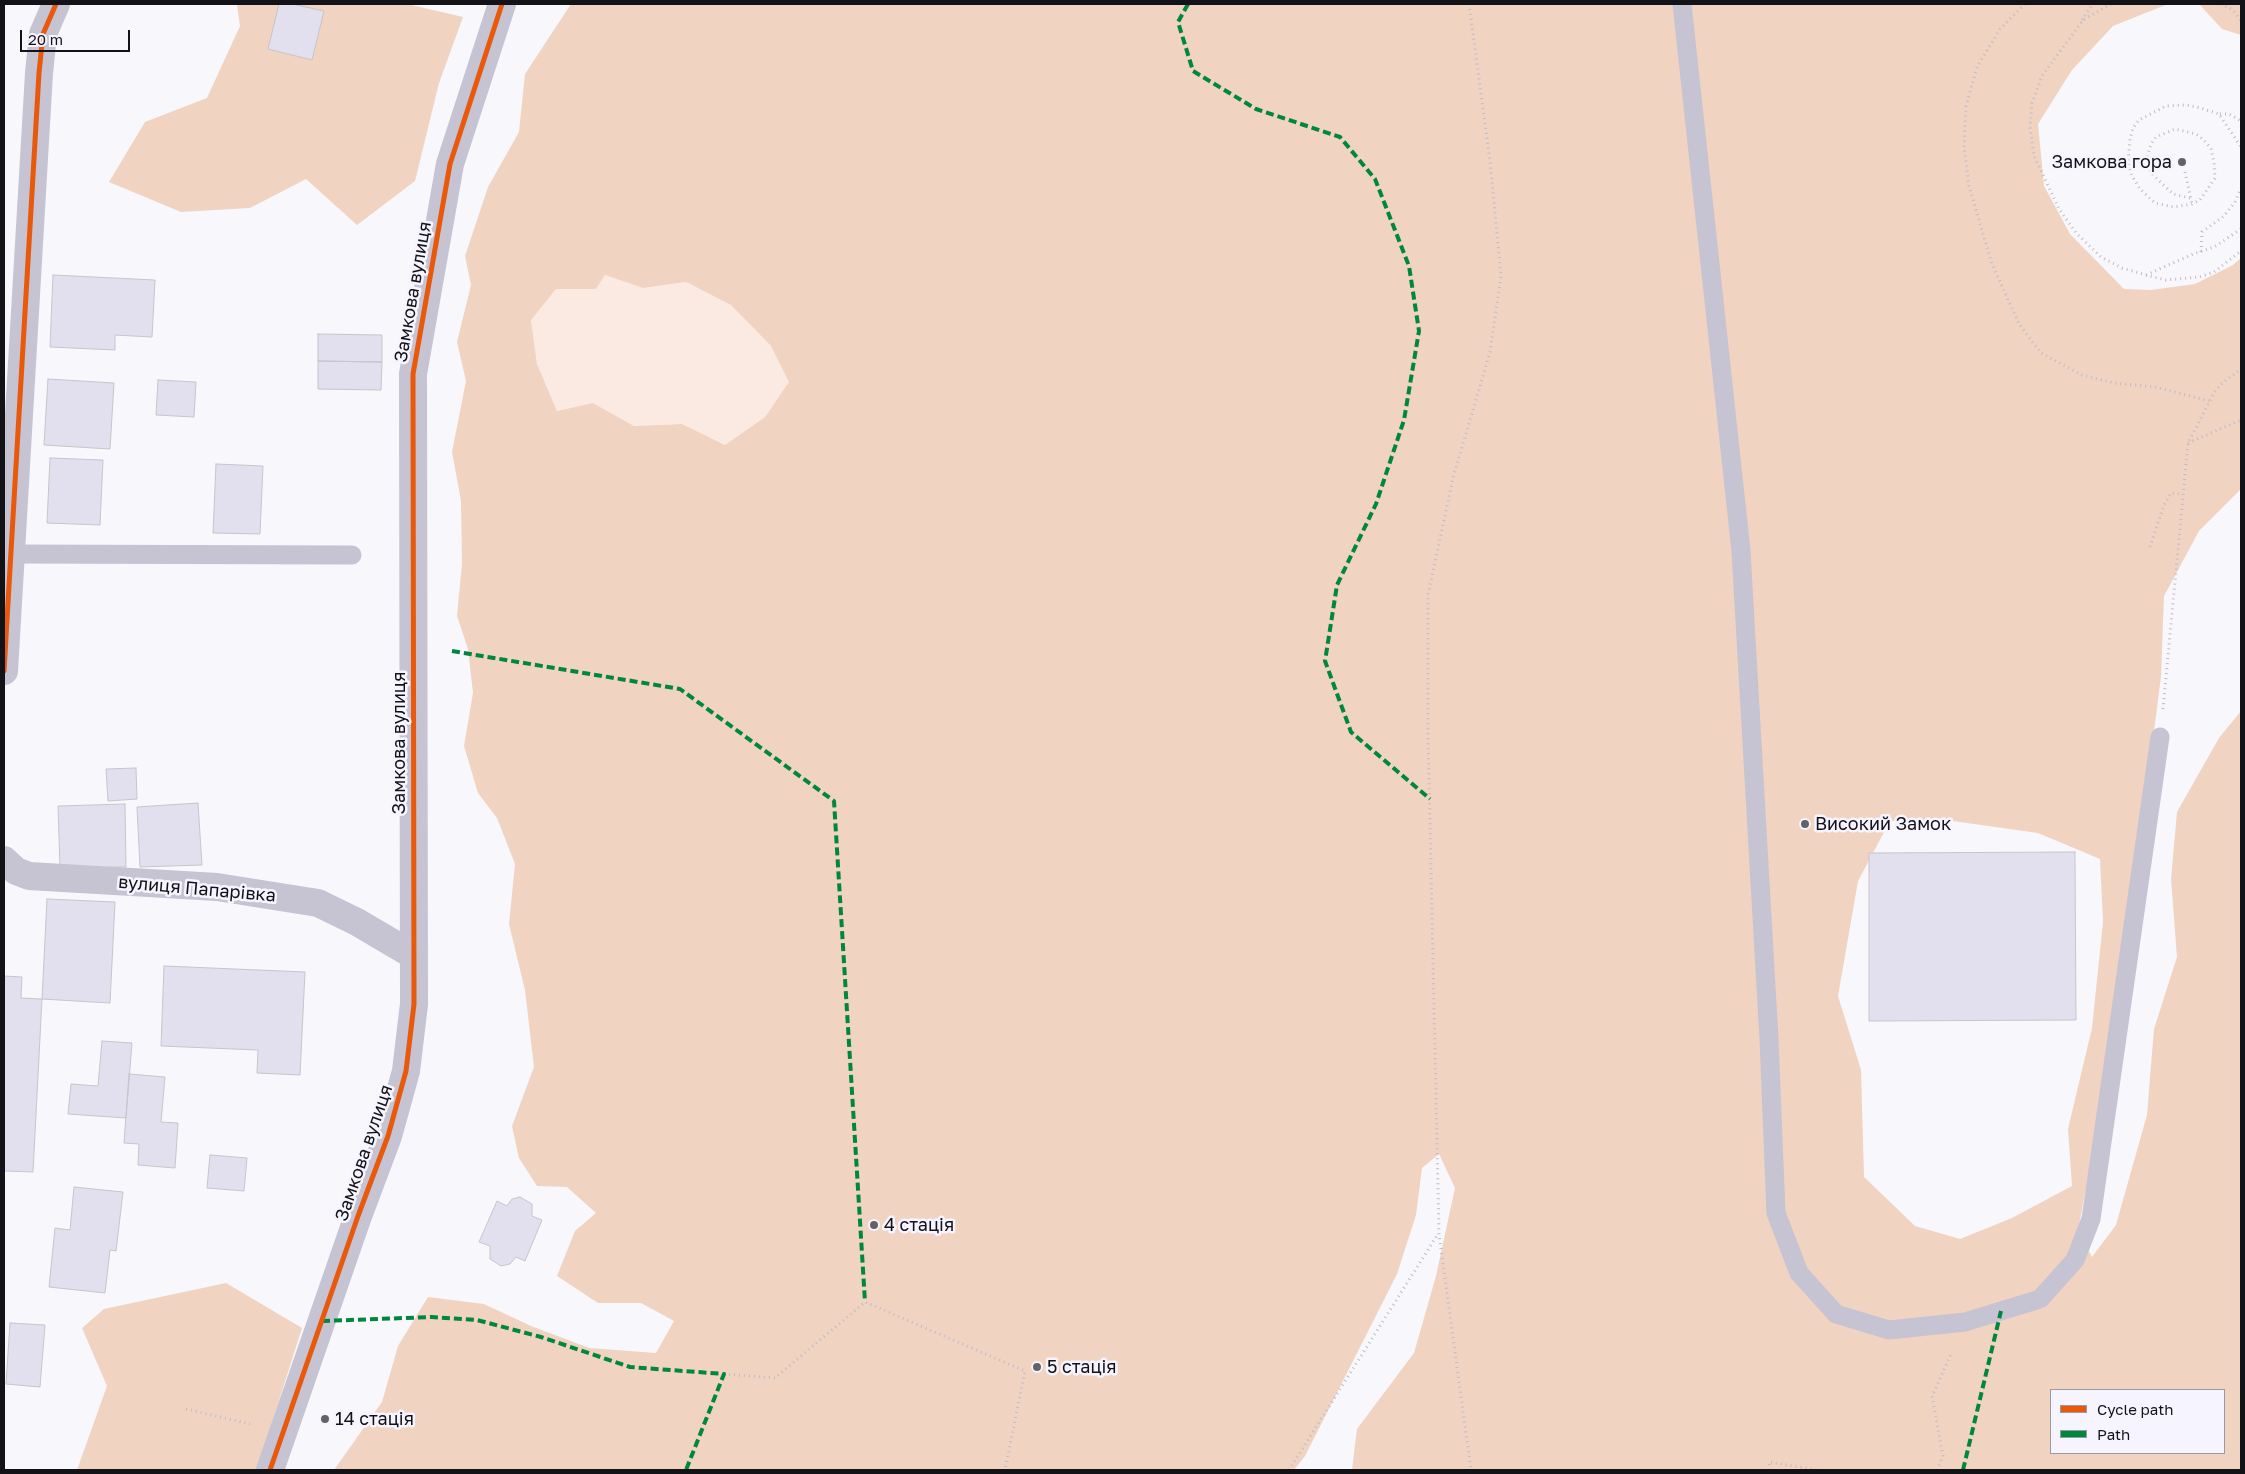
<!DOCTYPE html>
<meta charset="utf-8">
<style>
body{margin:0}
#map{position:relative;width:2245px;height:1474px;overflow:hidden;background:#f7f7fc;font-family:"Golos Text",sans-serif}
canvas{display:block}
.frame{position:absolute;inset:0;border:5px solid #121217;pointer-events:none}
.legend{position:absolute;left:2050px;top:1389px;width:175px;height:65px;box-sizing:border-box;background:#f6f4ff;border:1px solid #9b9aa2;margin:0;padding:6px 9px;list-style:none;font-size:15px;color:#121217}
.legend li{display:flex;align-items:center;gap:10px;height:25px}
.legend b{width:25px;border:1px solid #9b9aa2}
.scale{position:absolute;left:20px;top:30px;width:110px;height:22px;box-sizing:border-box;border:2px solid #121217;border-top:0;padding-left:6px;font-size:15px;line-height:18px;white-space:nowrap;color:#121217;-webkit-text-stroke:4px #f6f4ff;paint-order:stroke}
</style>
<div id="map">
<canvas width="2245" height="1474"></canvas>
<div class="frame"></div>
<ul class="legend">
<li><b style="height:6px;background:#e8590c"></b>Cycle path</li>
<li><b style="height:6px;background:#00873e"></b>Path</li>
</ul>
<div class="scale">20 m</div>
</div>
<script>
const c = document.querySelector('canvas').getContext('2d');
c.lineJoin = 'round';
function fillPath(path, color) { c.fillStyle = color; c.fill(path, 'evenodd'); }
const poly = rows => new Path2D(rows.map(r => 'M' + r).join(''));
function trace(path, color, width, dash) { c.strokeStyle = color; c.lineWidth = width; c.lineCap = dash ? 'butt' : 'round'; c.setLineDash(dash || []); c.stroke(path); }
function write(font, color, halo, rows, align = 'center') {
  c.font = font + ' "Golos Text",sans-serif'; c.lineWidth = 5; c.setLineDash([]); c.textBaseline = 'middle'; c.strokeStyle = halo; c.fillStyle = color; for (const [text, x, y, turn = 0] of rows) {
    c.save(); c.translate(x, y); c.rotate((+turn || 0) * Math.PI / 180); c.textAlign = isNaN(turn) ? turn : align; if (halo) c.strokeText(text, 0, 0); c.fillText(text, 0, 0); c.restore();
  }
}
fillPath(poly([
 [605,275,643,288,686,282,731,305,771,346,790,382,765,417,725,445,682,424,634,426,593,403,557,411,537,364,531,319,556,289,596,289]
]), '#fbeae1');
fillPath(poly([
 [237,4,407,4,463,17,439,83,415,181,357,225,306,179,250,208,181,212,109,182,145,122,207,98,240,26],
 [571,4,2168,4,2113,26,2072,70,2038,124,2044,186,2070,234,2124,289,2151,290,2195,284,2233,265,2241,258,2241,489,2199,531,2164,596,2161,676,2150,763,2094,1144,2078,1231,2092,1257,2116,1225,2147,1115,2154,1029,2177,957,2171,879,2177,812,2219,738,2241,711,2241,1470,1352,1470,1357,1429,1414,1353,1436,1276,1455,1188,1439,1154,1422,1168,1416,1215,1397,1274,1305,1456,1294,1470,334,1470,382,1402,398,1346,428,1297,484,1304,531,1326,589,1348,656,1353,674,1321,641,1303,598,1303,557,1276,575,1231,596,1213,567,1187,537,1186,519,1158,512,1126,534,1067,525,990,509,924,515,864,497,818,478,793,464,746,473,693,468,649,457,616,462,564,461,501,452,452,466,381,457,342,471,285,465,256,488,187,519,132,525,74],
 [605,275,643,288,686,282,731,305,771,346,789,382,765,417,725,445,682,424,634,426,593,403,557,411,537,364,531,320,556,289,596,289],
 [1890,821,1953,821,2038,833,2100,859,2103,922,2092,1028,2068,1129,2072,1186,2012,1218,1960,1239,1915,1226,1864,1177,1861,1070,1838,996,1858,881],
 [2051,1390,2224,1390,2224,1453,2051,1453],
 [2199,4,2241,4,2241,35,2222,29],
 [226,1283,302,1328,257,1470,77,1470,107,1386,82,1328,104,1309]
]), '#f0d3c1');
const building = poly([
 [279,4,292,4,324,11,312,60,268,49,279,4],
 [53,275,155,280,152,337,115,335,115,350,50,347,53,275],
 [318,334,382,335,382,362,318,361,318,334],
 [318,361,382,362,381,390,318,389,318,361],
 [48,379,114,383,110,449,44,445,48,379],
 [158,380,196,382,194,417,156,415,158,380],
 [50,458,103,460,100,525,47,523,50,458],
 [216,464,263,466,260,534,213,533,216,464],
 [136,768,137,799,108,801,106,769,136,768],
 [198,803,202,865,140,867,137,807,198,803],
 [125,804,126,867,60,868,58,806,125,804],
 [2075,852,2076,1020,1869,1021,1869,853,2075,852],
 [47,899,115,902,110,1003,42,999,47,899],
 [164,966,305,972,300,1075,257,1073,258,1050,161,1046,164,966],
 [4,976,22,977,21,998,42,999,33,1172,4,1171,4,976],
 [102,1041,132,1043,126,1118,68,1114,71,1084,98,1086,102,1041],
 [129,1074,165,1077,161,1122,178,1123,175,1168,138,1165,139,1144,124,1143,129,1074],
 [210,1155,247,1158,244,1191,207,1188,210,1155],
 [74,1187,123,1192,116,1251,110,1250,105,1293,49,1287,55,1228,70,1230,74,1187],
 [520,1197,532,1204,532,1216,542,1220,525,1261,516,1257,510,1264,501,1266,490,1259,490,1246,479,1242,497,1201,507,1206,512,1199,520,1197],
 [10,1323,45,1325,40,1387,6,1384,10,1323]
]);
fillPath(building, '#e2e0ee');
trace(building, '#c6c5ca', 1);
trace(poly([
 [1469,4,1490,161,1501,276,1490,352,1453,478,1428,595,1428,732,1439,1234,1471,1470],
 [2025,4,2000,29,1977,67,1966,106,1964,147,1969,186,1992,264,2019,324,2041,353,2082,375,2114,383,2155,387,2209,401],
 [2111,4,2083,20,2042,76,2032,103,2030,127,2034,156,2059,209,2077,234,2101,257,2122,268,2146,275,2166,280,2199,277,2214,272,2241,251],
 [2221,4,2233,10,2241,21],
 [2082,20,2093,4],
 [2220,114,2229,114,2241,121],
 [2185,172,2192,204],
 [2190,198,2173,194,2151,173,2147,163,2148,154,2151,144,2156,137,2175,129,2196,134,2204,140,2211,149,2214,162,2215,178,2200,200,2192,204,2174,207,2155,203,2140,189,2132,176,2128,163,2130,139,2133,128,2139,120,2166,106,2186,105,2197,107,2219,114,2241,147],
 [2201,252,2202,232,2224,216,2235,202,2241,188],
 [2146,275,2193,254,2214,247,2241,229],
 [2188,443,2241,420],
 [2150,547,2164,505,2171,493,2182,494],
 [2163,709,2188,443,2214,393,2221,384,2241,369],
 [724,1374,775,1378,865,1302,1025,1371,1005,1470],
 [186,1409,250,1424],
 [1289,1470,1438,1234],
 [1770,1470,1769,1462,1817,1470],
 [1937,1470,1943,1456,1932,1396,1952,1352]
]), '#bebcc6', 3, [1, 4]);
trace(poly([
 [1682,4,1741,551,1769,1039,1776,1213,1799,1273,1836,1314,1889,1330,1965,1322,2040,1299,2075,1260,2091,1219,2160,737],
 [11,554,352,555]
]), '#c6c3d2', 19);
trace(poly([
 [4,671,39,73,43,34,56,4],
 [4,860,16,871,29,876,217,887,318,903,357,922,413,955],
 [270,1470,358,1216,388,1136,406,1071,414,1004,413,374,450,164,502,4]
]), '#c6c3d2', 28);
trace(poly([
 [1188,4,1178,22,1193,71,1256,109,1340,137,1375,179,1409,266,1419,331,1404,420,1376,504,1337,585,1325,661,1351,732,1430,799],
 [452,651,680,689,834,801,865,1302],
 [322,1321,432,1317,477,1320,541,1337,630,1367,724,1374,686,1470],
 [1963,1470,2001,1311]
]), '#00873e', 4, [8, 4]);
trace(poly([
 [4,671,39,73,43,34,56,4],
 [270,1470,358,1216,388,1136,406,1071,414,1004,413,374,450,164,502,4]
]), '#e8590c', 5);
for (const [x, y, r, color] of [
 [2182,162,5,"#626267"],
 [1805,824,5,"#626267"],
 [874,1225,5,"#626267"],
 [1037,1367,5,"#626267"],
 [325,1419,5,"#626267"]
]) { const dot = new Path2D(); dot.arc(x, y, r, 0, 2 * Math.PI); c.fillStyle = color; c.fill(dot); trace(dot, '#f6f4ff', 2); }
write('18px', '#121217', '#f6f4ff', [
 ["Замкова гора",2172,162,"right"],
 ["Високий Замок",1815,824],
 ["4 стація",884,1225],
 ["5 стація",1047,1367],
 ["14 стація",335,1419]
], 'left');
write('18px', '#121217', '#f6f4ff', [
 ["Замкова вулиця",413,292,-80],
 ["Замкова вулиця",399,743,-90],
 ["вулиця Папарівка",197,889,5],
 ["Замкова вулиця",364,1153,-71]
]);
</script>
